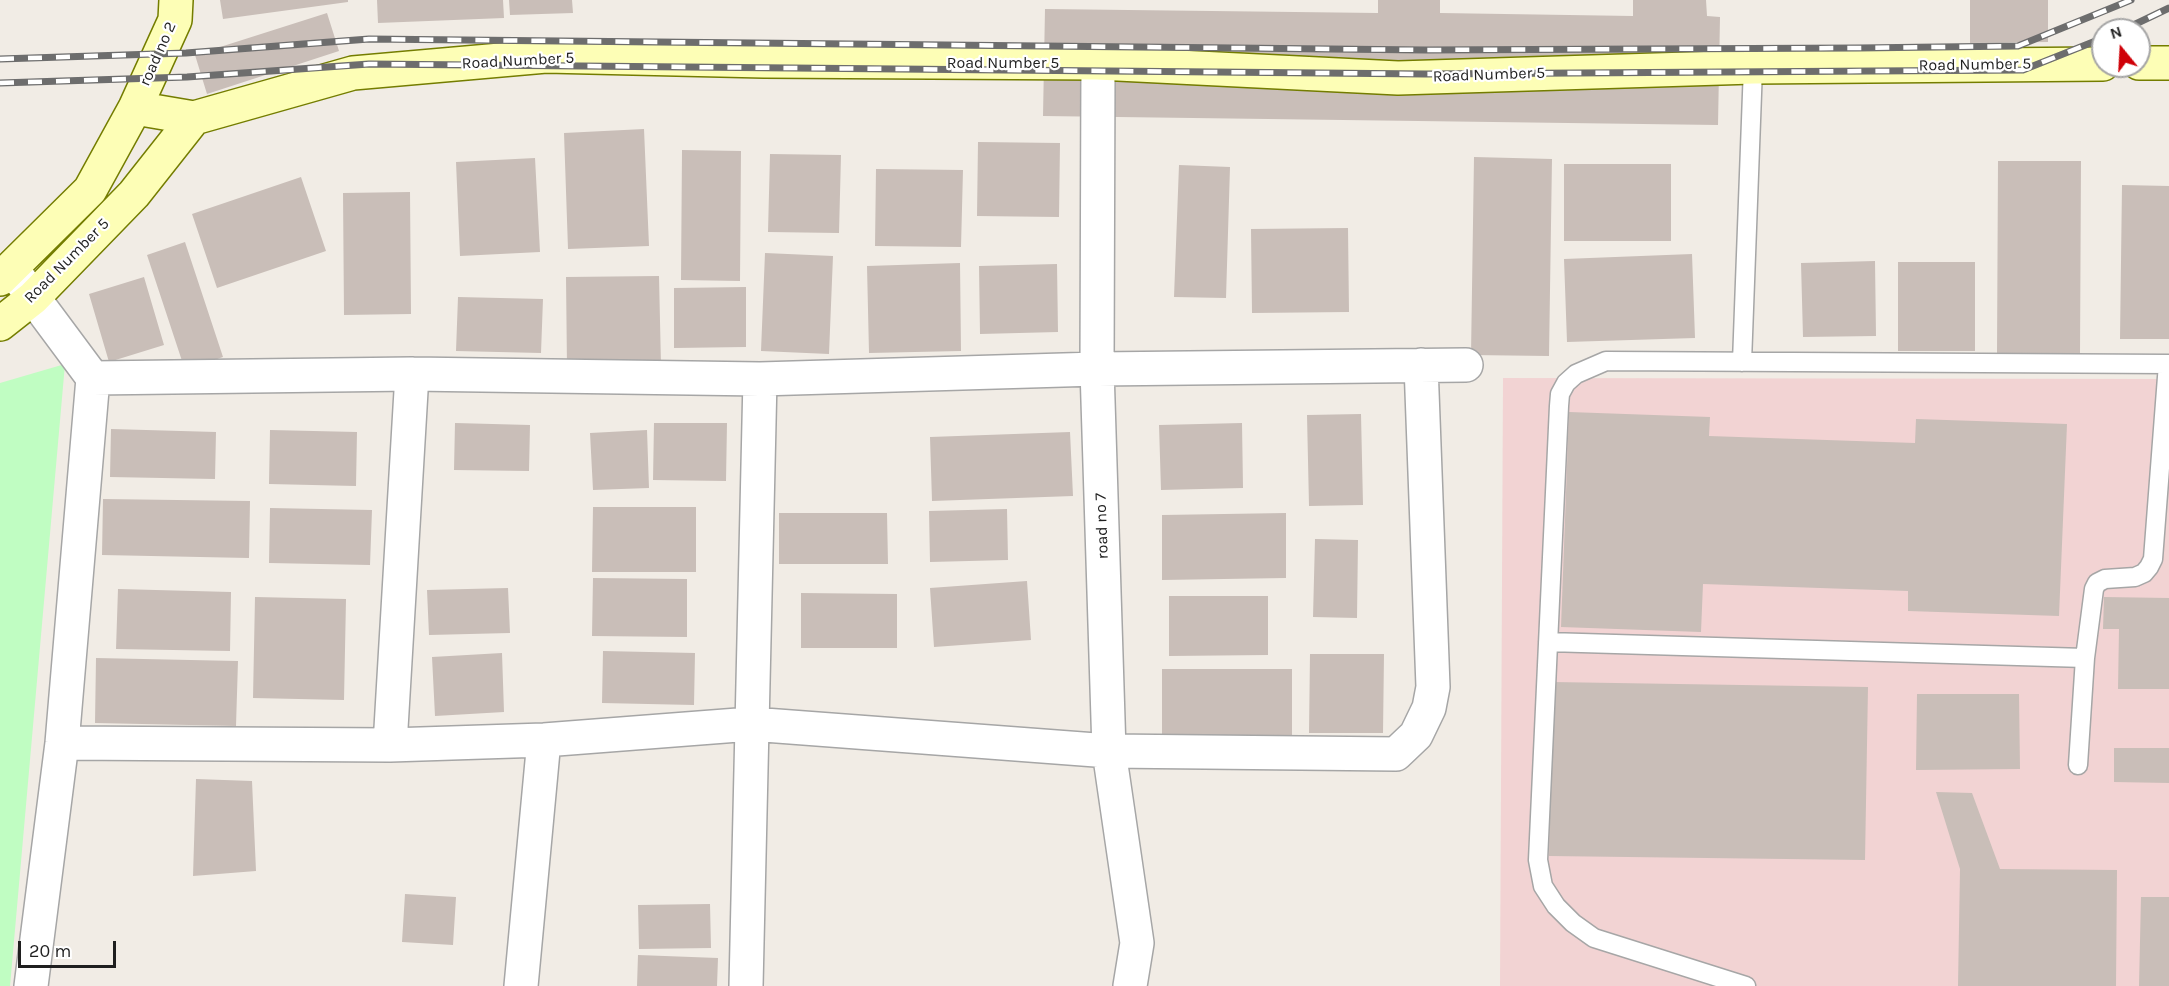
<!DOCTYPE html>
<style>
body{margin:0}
#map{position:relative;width:2169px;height:986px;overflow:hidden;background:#f1ece5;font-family:Karla,sans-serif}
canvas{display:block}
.north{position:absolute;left:2091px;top:18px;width:60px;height:60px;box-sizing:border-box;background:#fff;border:2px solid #a5a5a5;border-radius:50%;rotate:342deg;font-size:16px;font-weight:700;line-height:24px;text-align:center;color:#1f1f1f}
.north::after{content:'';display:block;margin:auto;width:21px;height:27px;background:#cf0007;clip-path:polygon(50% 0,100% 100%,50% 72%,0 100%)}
.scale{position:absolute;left:18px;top:941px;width:98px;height:27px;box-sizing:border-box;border:3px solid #1f1f1f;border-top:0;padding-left:8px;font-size:18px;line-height:21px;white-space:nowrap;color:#1f1f1f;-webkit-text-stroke:4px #fff;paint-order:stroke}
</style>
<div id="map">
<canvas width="2169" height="986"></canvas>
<div class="north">N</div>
<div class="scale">20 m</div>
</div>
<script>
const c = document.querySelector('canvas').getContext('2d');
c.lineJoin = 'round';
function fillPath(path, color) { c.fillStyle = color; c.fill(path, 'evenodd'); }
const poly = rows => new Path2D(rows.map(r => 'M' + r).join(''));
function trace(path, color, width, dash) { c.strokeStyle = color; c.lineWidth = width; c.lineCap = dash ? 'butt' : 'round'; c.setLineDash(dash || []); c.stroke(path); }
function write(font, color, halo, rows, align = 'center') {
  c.font = font + ' Karla,sans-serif'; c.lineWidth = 4.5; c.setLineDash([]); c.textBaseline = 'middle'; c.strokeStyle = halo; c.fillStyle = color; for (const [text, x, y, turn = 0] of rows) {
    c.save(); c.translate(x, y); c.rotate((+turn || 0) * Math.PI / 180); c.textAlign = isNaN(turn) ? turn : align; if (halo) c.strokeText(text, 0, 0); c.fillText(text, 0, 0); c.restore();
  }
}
fillPath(poly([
 [1503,378,2169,379,2169,986,1500,986]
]), '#f2d3d3');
fillPath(poly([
 [65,364,10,986,0,986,0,383]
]), '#c0fdc2');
fillPath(poly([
 [220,0,348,0,348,2,223,19],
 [377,0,503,0,504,18,378,23],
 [509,0,572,0,573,13,510,15],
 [1378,0,1440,0,1440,13,1633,16,1633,0,1706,0,1707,16,1720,17,1718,125,1043,116,1045,9,1378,13],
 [1970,0,2048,0,2048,42,1970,43],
 [327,13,339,51,207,94,195,55],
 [644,129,649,246,568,249,564,133],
 [978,142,1060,143,1059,217,977,216],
 [682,150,741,151,740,281,681,280],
 [770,154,841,155,839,233,768,232],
 [1474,157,1552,159,1549,356,1471,355],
 [535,158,540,252,460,256,456,162],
 [1998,161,2081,161,2080,353,1997,353],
 [1564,164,1671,164,1671,241,1564,241],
 [1179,165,1230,167,1226,298,1174,297],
 [876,169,963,170,961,247,875,246],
 [301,177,326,251,217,288,192,214],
 [2122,185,2169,186,2169,339,2120,339],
 [410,192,411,314,344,315,343,193],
 [1348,228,1349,312,1252,313,1251,229],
 [185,242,223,357,185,370,147,255],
 [765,253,833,256,829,354,761,351],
 [1692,254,1695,338,1567,342,1564,259],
 [1875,261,1876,336,1803,337,1801,263],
 [1898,262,1975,262,1975,351,1898,351],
 [960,263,961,351,869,353,867,266],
 [1057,264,1058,332,980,334,979,266],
 [659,276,661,366,567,368,566,277],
 [144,277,164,345,109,362,89,294],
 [746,287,746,347,674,348,674,288],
 [458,297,543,299,541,353,456,351],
 [1569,412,1710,417,1709,436,1915,443,1916,419,2067,424,2059,616,1908,611,1908,591,1703,584,1701,632,1561,627],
 [1361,414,1363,505,1309,506,1307,415],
 [455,423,530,425,529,471,454,470],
 [654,423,727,423,726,481,653,480],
 [1242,423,1243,488,1161,490,1159,425],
 [111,429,216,432,215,479,110,477],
 [270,430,357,432,356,486,269,484],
 [647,430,649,488,593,490,590,433],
 [1070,432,1073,496,932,501,930,437],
 [103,499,250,501,249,558,102,555],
 [593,507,696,507,696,572,592,572],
 [270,508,372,510,370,565,269,563],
 [1007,509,1008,560,930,562,929,511],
 [779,513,887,513,888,564,779,564],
 [1286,513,1286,578,1162,580,1162,515],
 [1315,539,1358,540,1357,618,1313,617],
 [593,578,687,579,687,637,592,636],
 [1027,581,1031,640,934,647,930,588],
 [508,588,510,633,429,635,427,590],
 [118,589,231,592,230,651,116,649],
 [801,593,897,594,897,648,801,648],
 [1169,596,1268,596,1268,655,1169,656],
 [255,597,346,599,344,700,253,698],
 [2104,597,2169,598,2169,689,2118,689,2119,629,2103,629],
 [603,651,695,653,694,705,602,703],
 [502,653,504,712,435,716,432,657],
 [1310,654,1384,654,1383,733,1309,733],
 [96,658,238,661,236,726,95,723],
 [1162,669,1292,669,1292,736,1162,736],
 [1552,682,1868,687,1865,860,1549,856],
 [1917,694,2019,694,2020,769,1916,770],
 [2114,748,2169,748,2169,783,2114,782],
 [196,779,252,781,256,871,193,876],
 [1936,792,1972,793,2000,869,2117,870,2116,986,1958,986,1960,869],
 [405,894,456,897,453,945,402,942],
 [2141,897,2169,897,2169,986,2139,986],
 [710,904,711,948,639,949,638,905],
 [638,955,718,958,717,986,637,986]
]), '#c9beb8');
const service = poly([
 [1742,362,1753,67],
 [1548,642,2085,658,2094,589,2097,583,2105,579,2135,577,2144,573,2149,567,2153,559,2168,364],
 [2078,765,2085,658],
 [1746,986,1594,938,1573,923,1556,906,1543,886,1538,860,1559,406,1560,394,1566,383,1576,374,1606,361,2169,364]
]);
const minor = poly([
 [1098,63,1097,369,1109,751,1137,943,1130,986],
 [12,269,93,378,62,743,31,986],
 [93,378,412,374,760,379,1097,369,1466,365],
 [62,743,390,745,544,740,751,724,1109,751,1396,754,1416,735,1429,708,1433,687,1421,365],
 [390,745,412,374],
 [521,986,544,740],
 [746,986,760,379]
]);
const secondary = poly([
 [2139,63,2169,63],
 [135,108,194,118],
 [0,279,90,190,135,108,175,20,176,0],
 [0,324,33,298,134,194,194,118,353,73,546,56,764,61,1098,63,1398,78,1753,67,2103,64]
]);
trace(service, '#a6a6a6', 21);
trace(minor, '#a6a6a6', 36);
trace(secondary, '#747d00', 36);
trace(service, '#fff', 18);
trace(minor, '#fff', 33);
trace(secondary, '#fdfeb6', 33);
const rail = poly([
 [2123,30,2169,8],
 [0,59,186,53,369,39,1426,50,1858,48,2018,46,2131,0],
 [0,83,187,77,369,64,1426,74,2023,70,2103,38]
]);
trace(rail, '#6d6d6d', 7);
trace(rail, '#fff', 4.5, [14]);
write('16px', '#1f1f1f', '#fff', [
 ["road no 2",158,54,-66],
 ["Road Number 5",518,61,-3],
 ["Road Number 5",1003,63],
 ["Road Number 5",1975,65,-1],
 ["Road Number 5",1489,75,-2],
 ["Road Number 5",67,261,-45],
 ["road no 7",1102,526,-92]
]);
</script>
